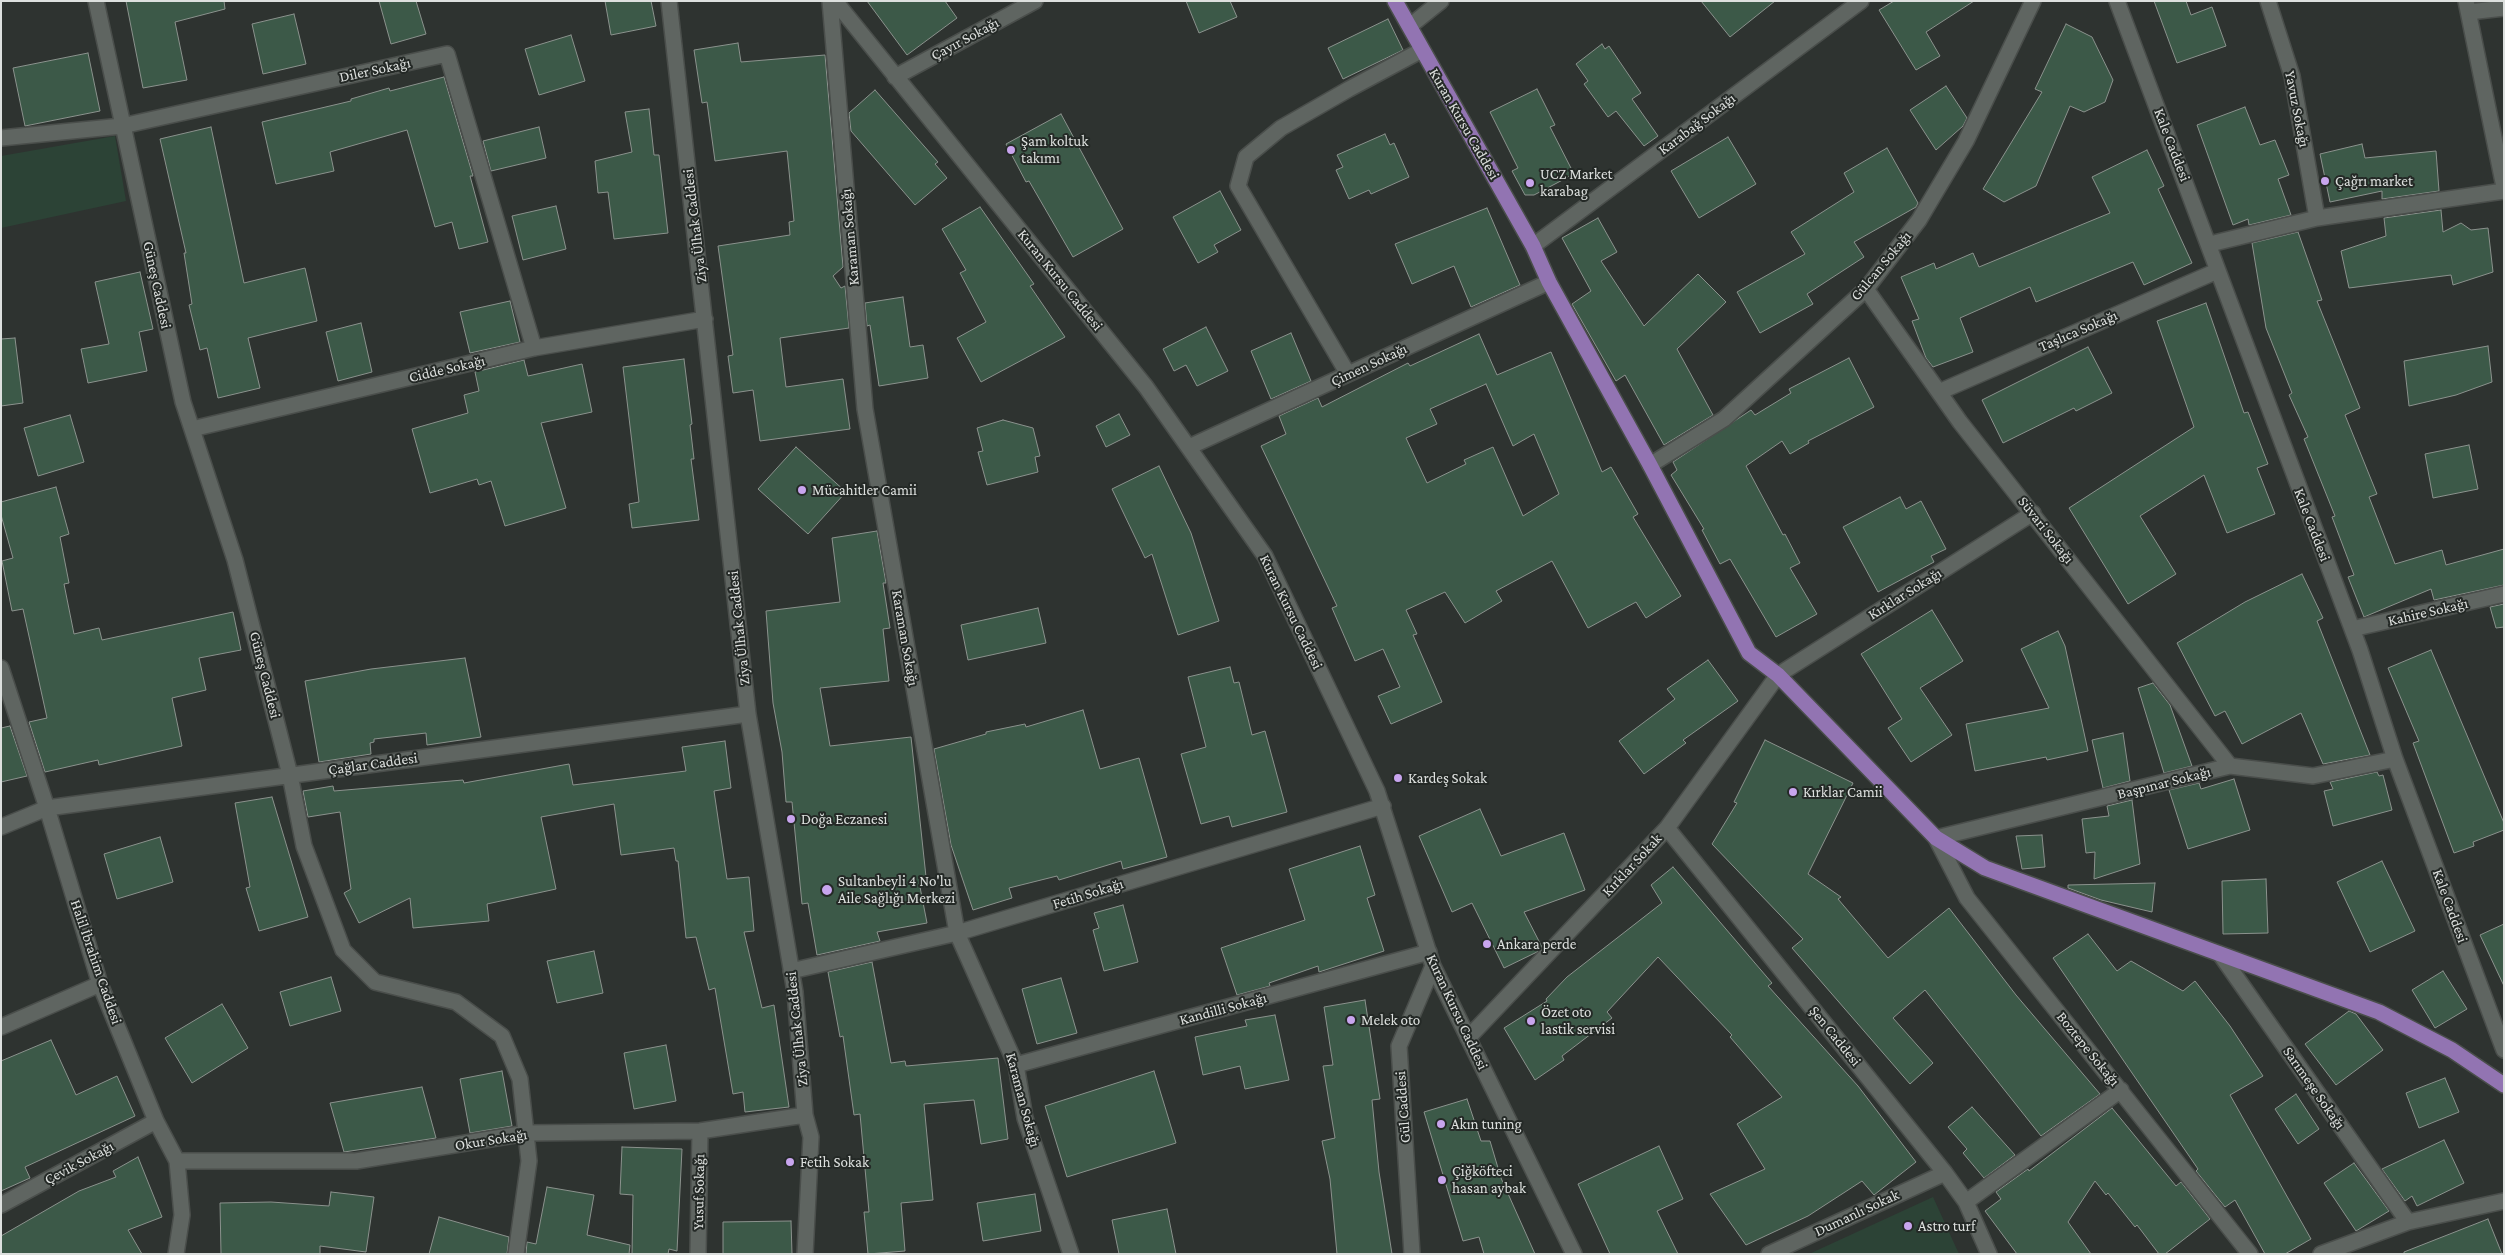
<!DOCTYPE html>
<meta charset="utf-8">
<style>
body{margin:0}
#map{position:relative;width:2505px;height:1255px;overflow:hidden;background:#2e3330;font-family:"Crimson Pro",serif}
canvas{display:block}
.frame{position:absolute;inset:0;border:2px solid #dde0de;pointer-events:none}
</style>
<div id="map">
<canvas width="2505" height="1255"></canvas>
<div class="frame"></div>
</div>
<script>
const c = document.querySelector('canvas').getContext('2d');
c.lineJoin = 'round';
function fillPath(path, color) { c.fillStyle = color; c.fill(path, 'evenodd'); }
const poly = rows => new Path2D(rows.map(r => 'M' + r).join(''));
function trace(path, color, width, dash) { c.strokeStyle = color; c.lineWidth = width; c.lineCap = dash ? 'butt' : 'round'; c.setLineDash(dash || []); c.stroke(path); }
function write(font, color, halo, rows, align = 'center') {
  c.font = font + ' "Crimson Pro",serif'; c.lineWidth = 4; c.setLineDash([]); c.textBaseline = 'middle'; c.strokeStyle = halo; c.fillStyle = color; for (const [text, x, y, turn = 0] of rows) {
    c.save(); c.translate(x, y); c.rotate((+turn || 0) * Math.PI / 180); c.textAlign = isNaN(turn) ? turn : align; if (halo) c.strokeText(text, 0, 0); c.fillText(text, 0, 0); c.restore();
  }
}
fillPath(poly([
 [115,136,126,201,1,228,1,156],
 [1933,1197,1959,1254,1809,1254]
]), '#2c4336');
const building = poly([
 [126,1,224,1,225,9,175,22,187,80,143,88,126,1],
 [379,1,416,1,426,34,391,44,379,1],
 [605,1,651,1,656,26,611,35,605,1],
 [867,1,945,1,957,18,907,55,867,1],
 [1186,1,1230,1,1237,17,1199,33,1186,1],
 [1701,1,1775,1,1730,37,1701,1],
 [1894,1,1974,1,1926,32,1940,56,1916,70,1879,10,1894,1],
 [2154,1,2186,1,2191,15,2212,7,2226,46,2177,63,2154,1],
 [294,14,306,64,263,74,252,24,294,14],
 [1388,19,1403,50,1343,79,1328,48,1388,19],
 [2066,24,2092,37,2113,80,2105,102,2084,112,2070,106,2036,186,2004,202,1983,189,2042,92,2035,89,2066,24],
 [571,35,585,81,539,95,525,49,571,35],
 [738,43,741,62,825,55,843,267,833,276,841,288,845,286,849,328,780,338,786,387,843,379,850,429,760,441,753,390,733,393,728,356,733,355,718,246,790,235,789,222,794,221,787,151,715,161,707,102,702,103,694,50,738,43],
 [1602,44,1605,49,1609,46,1641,93,1632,99,1658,136,1644,146,1616,111,1608,117,1584,84,1588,81,1576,64,1602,44],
 [88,53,100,111,25,126,13,68,88,53],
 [444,77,473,176,470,176,488,242,459,249,452,222,435,227,407,130,330,152,334,171,276,184,262,122,351,101,351,99,389,88,390,91,444,77],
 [1946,86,1967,118,1963,126,1936,150,1910,110,1946,86],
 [1537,89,1555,125,1550,127,1574,174,1534,195,1525,195,1512,171,1518,168,1490,112,1537,89],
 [875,90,938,162,935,164,947,178,915,205,851,131,849,113,875,90],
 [2245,107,2260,145,2275,140,2289,175,2278,179,2291,215,2249,225,2248,219,2233,225,2197,125,2245,107],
 [649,109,654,155,659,155,668,233,614,239,608,192,598,193,595,161,632,152,625,112,649,109],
 [1061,114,1123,229,1073,257,1029,181,1026,182,1006,144,1061,114],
 [211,127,244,283,305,268,317,321,248,338,260,388,218,398,207,348,200,350,189,305,192,304,184,253,186,253,160,139,211,127],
 [539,127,546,158,491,171,483,141,539,127],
 [1385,134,1390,145,1394,143,1409,177,1371,194,1369,190,1349,199,1336,170,1343,167,1337,155,1385,134],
 [1728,137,1756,184,1699,218,1671,171,1728,137],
 [2362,144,2365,158,2436,151,2439,191,2382,199,2382,191,2330,202,2320,154,2362,144],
 [1887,148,1918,203,1916,207,1854,242,1864,257,1807,294,1813,304,1760,333,1737,292,1805,254,1791,232,1854,192,1844,173,1887,148],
 [2147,150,2164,186,2158,189,2192,263,2144,285,2133,262,2036,302,2030,287,1960,318,1973,352,1933,367,1926,358,1912,321,1919,319,1901,277,1934,263,1936,269,1973,253,1979,267,2110,213,2092,177,2147,150],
 [1220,191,1241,230,1214,245,1218,252,1198,263,1173,217,1220,191],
 [556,206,566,249,523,260,512,216,556,206],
 [980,207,1034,284,1030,286,1065,337,981,382,957,338,986,322,960,273,966,270,942,229,980,207],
 [1487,208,1520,285,1471,307,1454,266,1412,284,1395,244,1487,208],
 [2441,210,2443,232,2461,223,2471,230,2488,228,2493,272,2453,285,2451,275,2349,288,2341,251,2386,236,2384,218,2441,210],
 [1598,218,1617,252,1601,261,1644,326,1698,274,1726,302,1677,349,1713,415,1664,445,1625,375,1616,381,1572,304,1591,291,1562,238,1598,218],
 [2298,232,2322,300,2317,301,2360,408,2345,415,2377,494,2369,497,2395,564,2442,550,2446,565,2504,549,2504,585,2434,600,2431,589,2364,617,2348,577,2354,575,2332,517,2335,516,2304,439,2308,437,2289,395,2292,393,2266,328,2252,243,2298,232],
 [140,272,153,329,139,332,147,371,88,383,81,349,109,344,95,282,140,272],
 [903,297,910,347,923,345,928,378,879,386,870,325,867,326,865,303,903,297],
 [510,301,520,342,470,353,460,312,510,301],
 [2206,303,2244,413,2248,412,2268,464,2257,468,2275,514,2227,533,2204,475,2140,516,2176,574,2128,604,2069,508,2194,427,2157,321,2206,303],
 [361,323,372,372,338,381,326,332,361,323],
 [1206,327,1228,371,1197,386,1186,365,1174,371,1163,349,1206,327],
 [1291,333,1311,381,1271,399,1251,351,1291,333],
 [1479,334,1497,375,1551,352,1602,472,1611,467,1638,514,1633,517,1681,596,1646,618,1636,602,1588,628,1552,561,1496,591,1502,601,1465,623,1445,592,1406,610,1417,634,1413,635,1442,702,1391,724,1378,696,1400,687,1383,649,1355,661,1332,608,1337,606,1261,446,1286,434,1279,416,1318,398,1322,407,1408,363,1410,366,1479,334],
 [1486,384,1513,446,1534,434,1559,494,1523,516,1493,447,1464,460,1466,464,1427,483,1406,438,1437,424,1430,409,1486,384],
 [15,338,23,403,1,406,1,339,15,338],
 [2488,346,2492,382,2456,395,2409,406,2404,361,2488,346],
 [2088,347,2112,393,2076,411,2074,408,2003,443,1982,400,2088,347],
 [1849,358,1874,407,1808,441,1809,443,1790,454,1782,441,1746,466,1783,535,1785,534,1800,563,1790,568,1817,614,1776,637,1730,559,1720,564,1702,530,1704,529,1671,475,1677,470,1673,462,1751,410,1755,415,1791,393,1789,389,1849,358],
 [684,359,692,424,690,425,694,459,691,459,699,520,632,528,629,504,639,502,623,367,684,359],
 [524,360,528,376,582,364,592,412,541,423,566,508,505,526,491,481,479,485,477,479,430,493,412,429,468,413,464,395,479,391,475,372,524,360],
 [1119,414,1130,435,1106,447,1096,426,1119,414],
 [70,415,84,462,38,476,24,428,70,415],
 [1003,420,1033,428,1040,456,1035,457,1038,472,987,485,978,452,983,451,977,428,1003,420],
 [2469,445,2478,489,2433,498,2425,454,2469,445],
 [796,447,846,492,808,534,758,489,796,447],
 [1159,466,1191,533,1219,621,1178,635,1152,554,1145,558,1112,489,1159,466],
 [56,487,69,534,60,537,69,583,64,584,74,634,99,628,102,640,233,612,241,650,199,658,206,690,172,698,182,746,99,765,98,760,45,772,29,722,47,718,23,609,12,611,2,561,13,558,1,515,1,502,56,487],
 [1900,497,1906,509,1921,501,1946,549,1931,556,1934,562,1878,592,1843,527,1900,497],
 [877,531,886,583,883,583,890,628,883,629,889,681,820,688,830,746,911,737,927,886,920,887,927,923,877,932,880,941,817,955,808,903,802,904,792,802,786,802,782,752,773,703,766,611,840,602,832,538,877,531],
 [2302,574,2323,618,2317,621,2370,755,2323,764,2301,713,2242,744,2225,711,2215,716,2177,643,2245,602,2302,574],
 [2504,604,2504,627,2496,628,2490,607,2504,604],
 [1038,608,1046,643,968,660,961,625,1038,608],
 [1932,610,1963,661,1920,688,1952,735,1911,762,1888,728,1902,719,1861,654,1932,610],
 [2058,631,2065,646,2088,751,2047,760,2046,757,1975,771,1966,724,2049,708,2021,649,2058,631],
 [2431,650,2504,823,2504,830,2473,842,2474,846,2454,853,2413,743,2419,741,2388,668,2431,650],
 [465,658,481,737,427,745,426,733,374,739,374,742,370,743,371,754,319,762,305,681,371,669,465,658],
 [1708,660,1738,701,1683,740,1686,743,1644,774,1619,741,1675,699,1667,689,1708,660],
 [1230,667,1234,683,1239,682,1252,735,1265,731,1287,812,1232,827,1229,816,1201,824,1181,754,1206,747,1188,677,1230,667],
 [2153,683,2170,705,2192,766,2164,773,2138,688,2153,683],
 [1083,710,1100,769,1139,758,1167,857,1123,869,1121,861,1059,880,1057,876,1009,888,1012,898,973,910,951,845,934,749,986,734,986,732,1025,724,1026,727,1083,710],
 [10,726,27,776,1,782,1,728,10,726],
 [2123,733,2130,781,2103,788,2092,740,2123,733],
 [1765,740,1853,783,1808,874,1841,897,1838,899,1888,958,1949,908,2016,995,2100,1094,2041,1136,1925,990,1893,1018,1933,1063,1910,1084,1792,948,1803,939,1712,844,1737,803,1734,802,1765,740],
 [725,741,731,788,714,791,727,879,749,877,754,931,744,932,762,1008,774,1005,789,1107,745,1112,743,1092,733,1094,715,988,709,990,696,937,686,938,678,861,676,861,674,848,621,855,614,804,541,817,556,889,487,904,489,921,413,928,410,898,359,923,344,893,351,889,340,812,308,817,303,791,333,786,334,791,463,780,464,783,569,764,573,785,686,771,682,747,725,741],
 [2377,772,2379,776,2383,775,2392,810,2333,826,2324,791,2333,789,2330,782,2377,772],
 [2234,779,2250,830,2188,849,2169,790,2199,783,2201,789,2234,779],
 [272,797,308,917,259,931,246,888,250,887,235,803,272,797],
 [2132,800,2140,864,2094,879,2095,852,2086,853,2082,819,2109,816,2107,806,2132,800],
 [1480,809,1501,856,1564,833,1585,890,1524,912,1542,947,1537,952,1504,968,1472,903,1452,912,1419,836,1480,809],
 [2042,835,2045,867,2022,869,2016,836,2042,835],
 [160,837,173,882,117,899,104,854,160,837],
 [1360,846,1375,895,1367,898,1384,951,1319,972,1318,966,1269,983,1270,986,1237,995,1221,948,1305,920,1289,869,1360,846],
 [2382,861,2415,931,2370,952,2337,882,2382,861],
 [1673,867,1772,983,1768,986,1858,1086,1916,1162,1874,1195,1862,1181,1808,1216,1746,1245,1710,1194,1765,1169,1737,1124,1782,1097,1730,1037,1732,1035,1658,957,1607,1012,1612,1018,1562,1056,1564,1060,1535,1080,1504,1028,1547,1001,1546,999,1567,977,1662,903,1651,885,1673,867],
 [2266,879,2268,933,2223,934,2222,881,2266,879],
 [2155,883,2152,912,2101,900,2068,888,2068,885,2155,883],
 [1123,905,1138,962,1104,971,1093,930,1099,928,1094,913,1123,905],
 [2504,924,2504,986,2480,935,2504,924],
 [2088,934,2117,971,2131,961,2183,991,2195,981,2230,1026,2263,1076,2230,1095,2311,1239,2285,1254,2265,1254,2235,1200,2225,1207,2196,1171,2198,1169,2053,958,2088,934],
 [594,951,603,993,557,1003,547,961,594,951],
 [872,962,891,1063,905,1061,906,1066,998,1058,1008,1139,981,1144,974,1100,924,1104,933,1200,901,1203,905,1251,868,1254,864,1212,869,1212,860,1114,854,1115,843,1036,840,1037,828,972,872,962],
 [2443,971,2467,1009,2435,1028,2412,990,2443,971],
 [331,977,341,1011,290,1026,280,992,331,977],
 [1061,978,1077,1033,1037,1044,1022,989,1061,978],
 [1365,1000,1380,1099,1372,1100,1379,1172,1392,1254,1337,1254,1330,1179,1322,1141,1335,1138,1323,1066,1333,1065,1324,1007,1365,1000],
 [222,1004,248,1048,192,1083,165,1038,222,1004],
 [2349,1011,2356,1014,2383,1050,2336,1085,2305,1044,2349,1011],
 [1275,1015,1289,1080,1245,1089,1240,1066,1203,1075,1195,1037,1247,1026,1245,1020,1275,1015],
 [51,1040,76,1095,117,1076,135,1116,25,1167,30,1178,1,1191,1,1061,51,1040],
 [666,1045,676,1101,634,1109,624,1053,666,1045],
 [502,1071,512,1126,470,1133,460,1079,502,1071],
 [1154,1071,1176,1143,1067,1177,1045,1106,1154,1071],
 [2445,1078,2459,1112,2419,1128,2406,1093,2445,1078],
 [422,1087,436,1138,344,1152,330,1103,422,1087],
 [2296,1094,2319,1129,2298,1144,2275,1109,2296,1094],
 [1467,1099,1481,1141,1490,1141,1501,1178,1535,1254,1484,1254,1479,1237,1463,1241,1424,1112,1467,1099],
 [1972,1107,2015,1155,1984,1178,1963,1153,1967,1149,1948,1127,1972,1107],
 [2112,1108,2176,1186,2181,1182,2210,1219,2165,1254,2159,1254,2137,1225,2135,1227,2108,1193,2106,1195,2095,1181,2068,1222,2091,1254,2017,1254,1985,1211,2001,1199,1996,1192,2028,1169,2029,1171,2112,1108],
 [2444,1140,2464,1183,2417,1206,2412,1196,2405,1201,2382,1169,2444,1140],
 [1659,1146,1683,1199,1657,1211,1678,1254,1610,1254,1578,1184,1659,1146],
 [622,1147,682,1149,677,1251,669,1249,668,1254,632,1254,633,1195,620,1194,622,1147],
 [138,1157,162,1217,128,1230,142,1254,1,1254,1,1236,79,1191,116,1177,113,1171,138,1157],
 [2354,1163,2389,1211,2356,1231,2324,1183,2354,1163],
 [547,1187,594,1195,587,1235,630,1245,629,1254,526,1254,527,1242,536,1244,547,1187],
 [331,1192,374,1197,366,1252,320,1246,320,1254,221,1254,220,1203,271,1202,329,1206,331,1192],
 [1035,1194,1041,1231,983,1241,977,1203,1035,1194],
 [1167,1209,1176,1254,1119,1254,1112,1220,1167,1209],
 [439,1217,509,1237,507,1254,429,1254,439,1217],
 [2488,1219,2502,1254,2404,1254,2404,1252,2488,1219],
 [791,1221,792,1254,723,1254,723,1222,791,1221]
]);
fillPath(building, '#3c5948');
trace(building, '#8b928d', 1);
const minor = poly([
 [96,1,183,402,235,560,290,775,304,846,343,950,375,982,456,1002,502,1036,520,1079,529,1161,516,1254],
 [669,1,748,714,795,992,805,1115,811,1137,805,1254],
 [830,1,865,409,957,933,1016,1065,1025,1118,1071,1254],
 [835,1,1146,387,1265,556,1377,791,1433,966,1574,1254],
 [2117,1,2360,650,2395,759,2504,1050],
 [2268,1,2292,76,2317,218],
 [2466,1,2504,187],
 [2469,12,2504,8],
 [1410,26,1441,1],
 [895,77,1035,1],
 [1,138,122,126,447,54,534,348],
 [2210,244,2317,218,2504,191],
 [1533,246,1861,1],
 [1866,289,1960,422,2230,766],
 [1348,374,1238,186,1246,157,1281,128,1349,89,1422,50],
 [1939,392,2217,271],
 [192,429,534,348,705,319],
 [1189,447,1549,282],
 [1650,465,1724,419,1866,289,1919,220,1966,141,2033,1],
 [2352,629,2504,594],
 [1,668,47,808,100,984,156,1121,177,1161,182,1215,176,1254],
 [1,827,47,808,748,714],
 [1667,828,1945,1173,1966,1202,1989,1254],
 [2220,954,2408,1222],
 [791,971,957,933,1383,806],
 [1,1027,100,984],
 [1468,1038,1667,828,1778,675,2033,513],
 [1016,1065,1429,952],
 [177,1161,356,1161,527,1133,700,1131,805,1115],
 [1966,1202,2121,1090],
 [1,1205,156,1121],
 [698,1254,700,1131],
 [1412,1254,1399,1046,1433,966],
 [1769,1254,1945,1173],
 [2250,1254,1967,898,1936,838,2230,766,2313,776,2395,759],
 [2321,1254,2408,1222,2504,1201]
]);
const major = poly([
 [1395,1,1533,246,1549,282,1650,465,1749,653,1778,675,1936,838,1985,868,2379,1012,2452,1050,2504,1085]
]);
trace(minor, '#4a4e4b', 18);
trace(major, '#4a4e4b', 18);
trace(minor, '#5f6561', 15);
trace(major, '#9274b2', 15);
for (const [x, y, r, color] of [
 [1011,150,5,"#c8a5ee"],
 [2325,181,5,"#c8a5ee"],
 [1530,183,5,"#c8a5ee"],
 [802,490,5,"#c8a5ee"],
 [1398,778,5,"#c8a5ee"],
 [1793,792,5,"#c8a5ee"],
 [791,819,5,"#c8a5ee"],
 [827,890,6,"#c8a5ee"],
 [1487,944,5,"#c8a5ee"],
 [1351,1020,5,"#c8a5ee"],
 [1531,1021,5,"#c8a5ee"],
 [1441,1124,5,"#c8a5ee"],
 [790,1162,5,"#c8a5ee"],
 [1442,1180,5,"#c8a5ee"],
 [1908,1226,5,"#c8a5ee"]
]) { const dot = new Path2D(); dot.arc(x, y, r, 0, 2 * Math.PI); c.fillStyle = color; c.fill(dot); trace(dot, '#242926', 2); }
write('15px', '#dde0de', '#242926', [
 ["Çayır Sokağı",965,39,-28],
 ["Diler Sokağı",375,70,-12],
 ["Yavuz Sokağı",2297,109,79],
 ["Kuran Kursu Caddesi",1464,124,60],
 ["Karabağ Sokağı",1697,124,-37],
 ["Kale Caddesi",2172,145,69],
 ["Ziya Ülhak Caddesi",695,226,-97],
 ["Karaman Sokağı",850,237,-95],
 ["Gülcan Sokağı",1881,266,-50],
 ["Kuran Kursu Caddesi",1060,280,51],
 ["Güneş Caddesi",157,285,78],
 ["Taşlıca Sokağı",2078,331,-23],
 ["Çimen Sokağı",1369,365,-25],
 ["Cidde Sokağı",447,369,-13],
 ["Kale Caddesi",2312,525,69],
 ["Süvari Sokağı",2046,530,52],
 ["Kırklar Sokağı",1905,594,-32],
 ["Kuran Kursu Caddesi",1291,612,64],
 ["Kahire Sokağı",2428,612,-13],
 ["Ziya Ülhak Caddesi",739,628,-96],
 ["Karaman Sokağı",905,638,80],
 ["Güneş Caddesi",265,675,76],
 ["Çağlar Caddesi",373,764,-8],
 ["Başpınar Sokağı",2164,783,-14],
 ["Kırklar Sokak",1632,865,-47],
 ["Fetih Sokağı",1088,894,-17],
 ["Kale Caddesi",2450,906,70],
 ["Halil İbrahim Caddesi",96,962,71],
 ["Kandilli Sokağı",1223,1009,-15],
 ["Kuran Kursu Caddesi",1457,1012,65],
 ["Ziya Ülhak Caddesi",797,1029,-96],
 ["Şen Caddesi",1835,1036,51],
 ["Boztepe Sokağı",2088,1049,51],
 ["Sarımeşe Sokağı",2314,1088,55],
 ["Karaman Sokağı",1023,1100,75],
 ["Gül Caddesi",1403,1107,-94],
 ["Okur Sokağı",491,1140,-9],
 ["Çevik Sokağı",79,1163,-28],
 ["Yusuf Sokağı",699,1192,-89],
 ["Dumanlı Sokak",1857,1213,-25]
]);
write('15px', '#dde0de', '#242926', [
 ["Şam koltuk",1021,141],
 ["takımı",1021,158],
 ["UCZ Market",1540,174],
 ["karabag",1540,191],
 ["Çağrı market",2335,181],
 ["Mücahitler Camii",812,490],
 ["Kardeş Sokak",1408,778],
 ["Kırklar Camii",1803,792],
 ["Doğa Eczanesi",801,819],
 ["Sultanbeyli 4 No'lu",838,881],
 ["Aile Sağlığı Merkezi",838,898],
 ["Ankara perde",1497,944],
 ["Özet oto",1541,1012],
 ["lastik servisi",1541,1029],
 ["Melek oto",1361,1020],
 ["Akın tuning",1451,1124],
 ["Fetih Sokak",800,1162],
 ["Çiğköfteci",1452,1171],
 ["hasan aybak",1452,1188],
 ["Astro turf",1918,1226]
], 'left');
</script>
